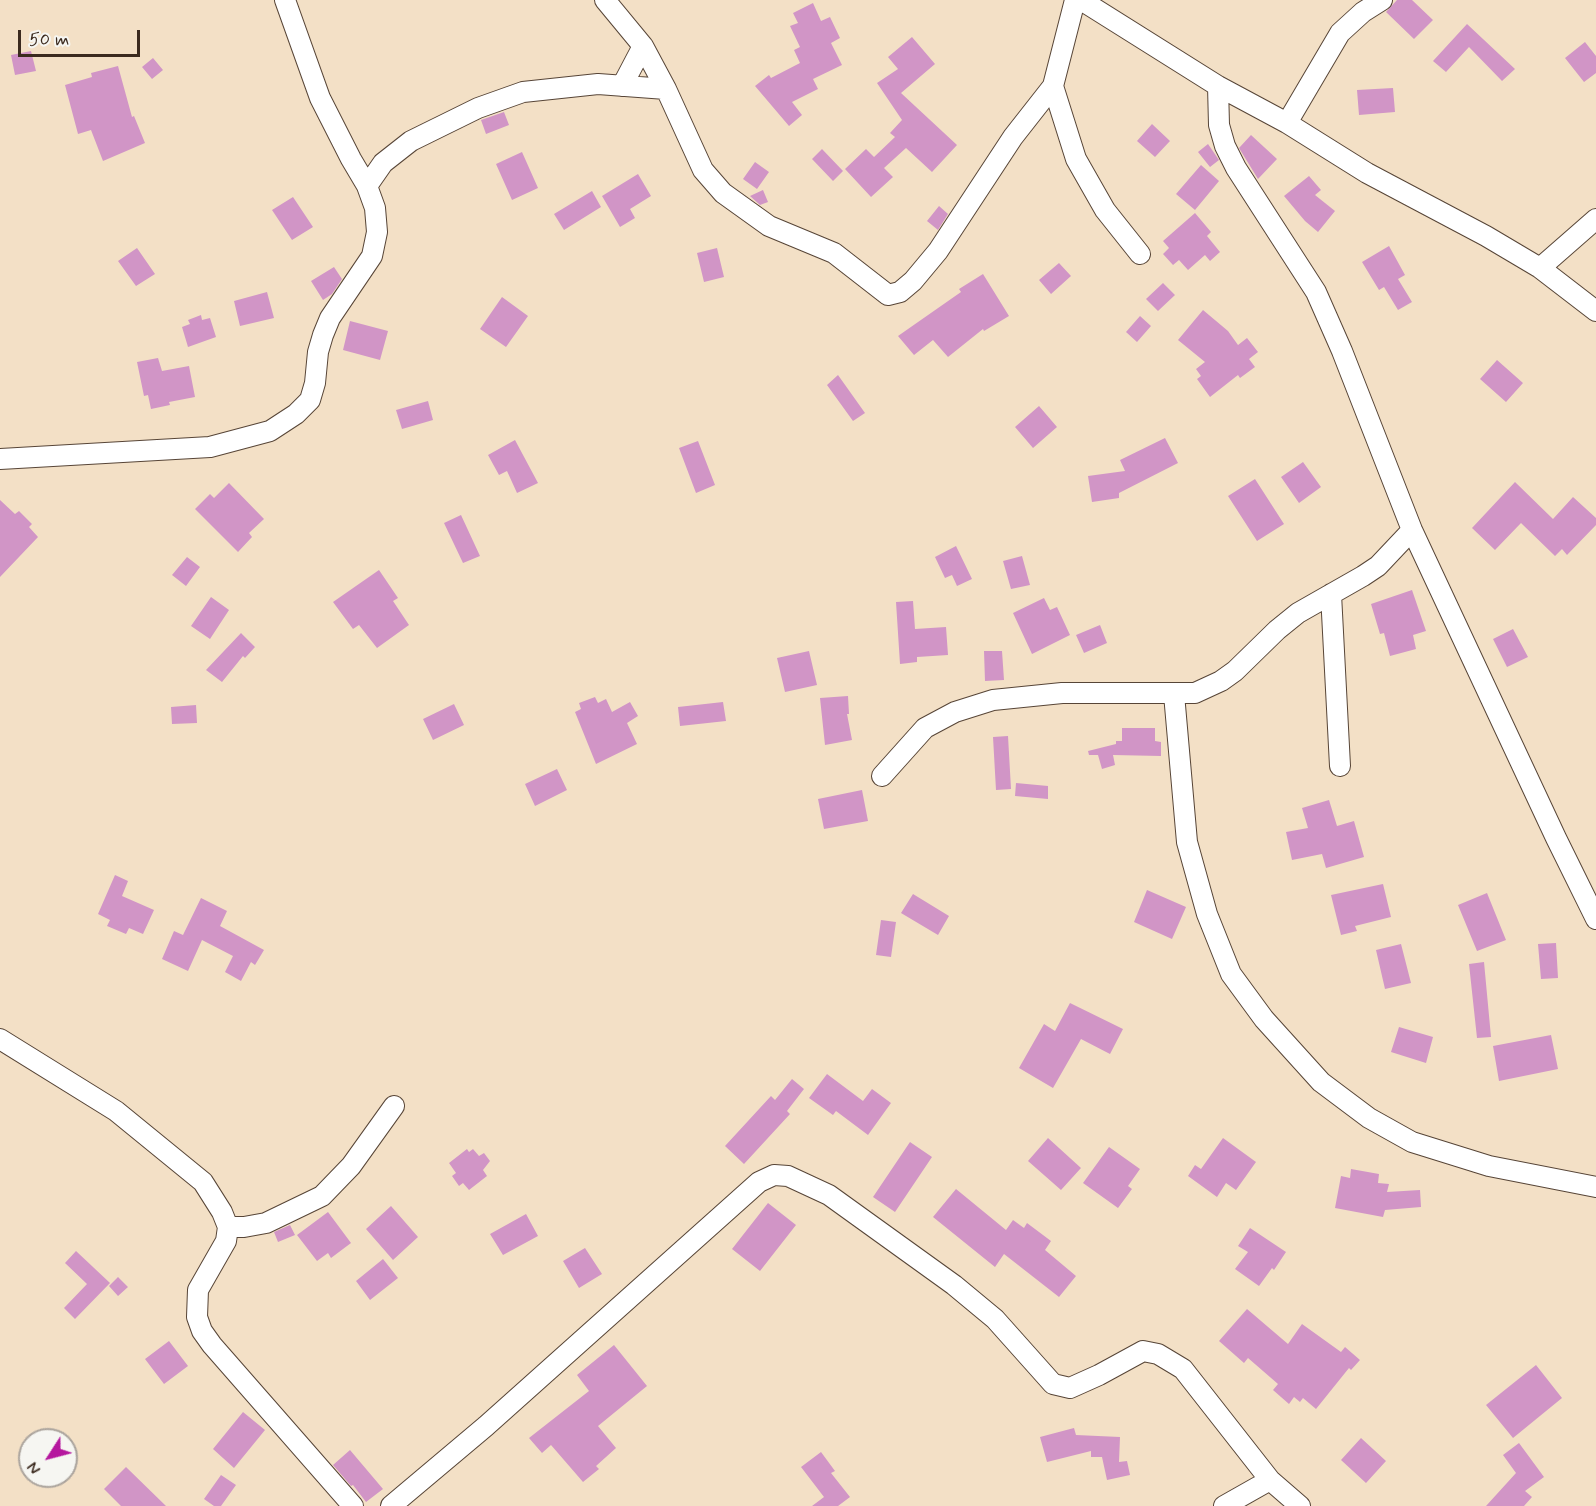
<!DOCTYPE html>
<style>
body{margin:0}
#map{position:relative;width:1596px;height:1506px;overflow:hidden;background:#f3e0c6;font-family:Mynerve,sans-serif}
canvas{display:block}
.north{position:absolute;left:18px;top:1428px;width:60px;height:60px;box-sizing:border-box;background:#f6f6f2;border:2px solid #aba49d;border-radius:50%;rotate:234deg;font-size:16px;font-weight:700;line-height:24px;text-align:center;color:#3b2a1e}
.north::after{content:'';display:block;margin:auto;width:21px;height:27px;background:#b5179e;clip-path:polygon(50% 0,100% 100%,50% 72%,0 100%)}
.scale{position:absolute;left:18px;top:30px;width:122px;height:27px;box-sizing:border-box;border:3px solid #3b2a1e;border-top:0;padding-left:8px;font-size:18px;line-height:21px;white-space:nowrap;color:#3b2a1e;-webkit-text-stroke:4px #f6f6f2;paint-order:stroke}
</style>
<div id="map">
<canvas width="1596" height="1506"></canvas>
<div class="north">N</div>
<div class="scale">50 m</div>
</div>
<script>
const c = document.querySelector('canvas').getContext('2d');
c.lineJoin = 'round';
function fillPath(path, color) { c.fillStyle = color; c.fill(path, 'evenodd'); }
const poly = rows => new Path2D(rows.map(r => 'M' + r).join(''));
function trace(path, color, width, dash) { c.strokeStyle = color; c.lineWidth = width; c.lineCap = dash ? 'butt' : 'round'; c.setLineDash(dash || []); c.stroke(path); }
fillPath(poly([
 [1397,0,1412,0,1433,20,1414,39,1386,12],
 [813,3,821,21,830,17,840,38,831,43,842,65,813,79,818,89,792,102,802,115,789,126,755,86,769,75,771,78,800,63,794,50,800,47,790,26,798,23,793,13],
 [1467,24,1515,69,1502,81,1469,47,1446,72,1433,61],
 [912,37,935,64,901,93,957,145,932,172,906,148,884,168,893,177,871,197,845,169,866,149,874,157,895,137,890,133,902,120,877,83,898,69,888,57],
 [1585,42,1596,56,1596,73,1584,82,1565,58],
 [31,51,36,71,15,75,11,55],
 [153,58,163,70,152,79,142,67],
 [118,66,132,117,134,116,145,143,103,161,91,130,78,134,65,85,92,77,91,73],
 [1393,88,1395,112,1359,115,1357,90],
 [504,112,509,125,486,134,481,120],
 [1152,124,1170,141,1155,157,1137,141],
 [1251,135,1277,159,1258,179,1239,148],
 [1208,144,1219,160,1210,167,1198,152],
 [822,149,843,171,833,181,812,159],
 [522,152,538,188,512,200,496,164],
 [755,162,769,172,757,189,743,179],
 [1201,165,1219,181,1195,210,1176,194],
 [638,174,651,196,630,209,635,218,620,227,602,196],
 [1309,176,1321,190,1315,195,1335,211,1318,232,1305,221,1284,196],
 [763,190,768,202,760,205,750,196],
 [592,191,601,207,564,230,554,214],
 [293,197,313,227,292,240,272,210],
 [939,206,948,214,938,230,927,221],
 [1195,213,1211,232,1207,236,1220,252,1210,261,1205,255,1188,270,1179,260,1173,265,1163,254,1169,248,1163,241],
 [1389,246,1405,275,1398,279,1412,302,1398,310,1384,287,1379,290,1362,262],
 [137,248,155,274,136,286,118,261],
 [717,248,724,277,704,282,697,253],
 [1059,263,1071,276,1051,294,1039,280],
 [334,267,342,279,332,294,323,300,311,281],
 [983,274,1009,316,984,331,983,329,948,357,933,340,914,355,898,336,961,292,959,289],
 [1163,283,1175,295,1158,311,1146,299],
 [267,292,274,318,240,326,234,301],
 [502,297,528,316,506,347,480,329],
 [1203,310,1228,331,1238,345,1247,338,1258,352,1249,359,1255,367,1240,378,1238,375,1210,397,1197,379,1201,376,1196,369,1205,362,1178,340],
 [201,315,202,320,210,318,216,337,188,347,182,327,190,324,188,320],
 [1140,316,1151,326,1137,342,1126,332],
 [350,321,388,331,380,360,343,350],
 [158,358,162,371,189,366,195,397,169,402,170,405,151,409,148,395,144,396,137,362],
 [1497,360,1523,383,1506,402,1480,379],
 [838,375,865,413,853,421,827,385],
 [428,401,433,420,402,429,396,410],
 [1039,406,1057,427,1033,448,1015,427],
 [1165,438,1178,463,1119,493,1119,498,1092,502,1088,476,1125,471,1120,460],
 [515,440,538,483,517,493,507,471,499,475,488,455],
 [698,441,715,485,696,493,679,448],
 [1303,462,1321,487,1299,503,1281,477],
 [1255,479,1284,524,1257,541,1228,496],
 [1515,482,1553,519,1573,497,1596,518,1596,525,1567,555,1562,549,1555,556,1521,523,1495,550,1472,528],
 [229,483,264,519,249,533,252,537,238,552,195,509,210,494,214,498],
 [0,500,15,514,19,511,32,524,29,527,38,537,0,577],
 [461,515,480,556,463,563,444,523],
 [956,546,972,579,957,586,952,575,945,578,935,557],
 [1022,556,1030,585,1011,589,1003,561],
 [187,557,200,567,186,586,172,575],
 [379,570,398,598,393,601,409,625,377,648,359,625,353,629,333,602],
 [1412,590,1426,631,1413,635,1416,649,1390,656,1384,633,1380,634,1371,604],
 [211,597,229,610,210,639,191,626],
 [1044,598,1050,610,1057,607,1070,635,1032,654,1013,613],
 [913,601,915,629,946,627,948,655,917,657,917,662,900,664,896,602],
 [1100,625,1107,643,1084,653,1076,635],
 [1513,629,1528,657,1507,667,1493,639],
 [241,633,255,647,245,658,243,656,222,682,206,670],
 [809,651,817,685,785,692,777,658],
 [984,651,1002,651,1004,680,985,681],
 [848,696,849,714,847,714,852,740,825,745,820,698],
 [595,697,598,703,606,699,612,712,630,702,638,716,627,723,637,744,596,764,575,712,581,709,579,703],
 [723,702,726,721,680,726,678,707],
 [454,704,464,725,433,740,423,719],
 [196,705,197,723,172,724,171,707],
 [1122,728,1155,728,1155,741,1161,742,1161,756,1113,755,1115,765,1102,769,1098,755,1089,755,1088,751,1116,744,1116,741,1122,741],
 [1008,736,1011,789,996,790,993,737],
 [557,769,567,790,535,806,525,784],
 [1016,783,1048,786,1048,799,1015,796],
 [862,790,868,821,824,829,818,799],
 [1329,800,1337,826,1354,821,1364,857,1326,868,1322,854,1292,860,1286,832,1308,828,1302,808],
 [115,875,128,881,122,896,154,910,143,934,129,928,126,934,107,926,110,920,98,914],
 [1383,884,1391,917,1355,926,1357,931,1341,935,1331,895],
 [1147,890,1186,907,1172,939,1134,922],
 [1487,893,1506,940,1477,951,1458,905],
 [913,894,949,916,938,935,901,913],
 [201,898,227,911,220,926,264,950,255,965,251,962,241,981,225,972,233,956,202,940,188,971,162,959,174,931,183,935],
 [881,920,896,922,891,957,876,955],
 [1556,943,1558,978,1541,979,1538,944],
 [1401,944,1411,983,1385,989,1376,950],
 [1484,962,1491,1037,1477,1038,1469,964],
 [1070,1003,1123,1029,1110,1054,1081,1039,1053,1088,1019,1068,1044,1024,1055,1031],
 [1399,1027,1433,1037,1426,1063,1391,1052],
 [1551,1035,1558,1069,1499,1081,1493,1046],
 [827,1074,863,1101,872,1089,891,1103,868,1135,836,1111,833,1115,809,1098],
 [792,1079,804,1089,787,1111,790,1114,744,1164,725,1146,771,1096,775,1100],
 [1048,1138,1081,1168,1061,1190,1028,1161],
 [1223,1138,1256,1162,1236,1190,1226,1183,1217,1197,1188,1176,1195,1165,1201,1169],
 [910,1142,932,1157,895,1212,873,1197],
 [1109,1147,1140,1169,1128,1186,1132,1189,1118,1208,1083,1183],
 [467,1149,469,1152,473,1149,479,1156,484,1153,490,1161,483,1170,487,1176,469,1190,463,1183,459,1186,452,1176,456,1173,449,1163],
 [1351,1169,1379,1174,1378,1183,1389,1184,1387,1192,1420,1190,1421,1207,1385,1210,1383,1217,1335,1208,1341,1176,1350,1178],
 [956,1189,1006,1230,1013,1220,1024,1228,1027,1223,1051,1241,1045,1250,1076,1276,1059,1297,1004,1254,995,1267,933,1217],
 [768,1203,796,1225,760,1271,732,1249],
 [391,1206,418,1237,393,1260,366,1229],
 [328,1212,351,1243,331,1258,328,1253,317,1261,297,1235],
 [526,1214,538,1236,503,1255,490,1234],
 [290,1225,295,1235,278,1242,274,1232],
 [1250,1228,1286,1252,1274,1270,1272,1268,1259,1286,1235,1269,1248,1252,1238,1246],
 [585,1248,602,1274,579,1288,563,1261],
 [76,1251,110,1283,75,1319,64,1308,87,1284,65,1263],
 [383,1259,398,1278,370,1300,356,1281],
 [118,1277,128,1287,118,1296,109,1286],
 [1247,1309,1288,1344,1302,1324,1341,1352,1345,1347,1360,1360,1351,1370,1349,1368,1316,1409,1303,1398,1300,1402,1294,1397,1289,1404,1273,1390,1278,1384,1248,1358,1244,1363,1219,1341],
 [169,1341,188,1366,164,1384,145,1359],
 [614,1345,647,1386,598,1426,616,1448,596,1466,599,1469,583,1482,551,1445,542,1453,529,1438,589,1391,577,1375],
 [1536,1365,1562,1398,1513,1438,1486,1405],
 [243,1412,265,1430,234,1468,213,1449],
 [1074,1428,1076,1435,1120,1437,1119,1462,1127,1461,1130,1475,1107,1480,1102,1457,1091,1457,1091,1451,1047,1462,1040,1437],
 [1361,1438,1386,1461,1366,1483,1341,1460],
 [1519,1443,1544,1477,1525,1491,1532,1497,1524,1506,1486,1506,1516,1473,1503,1455],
 [350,1450,383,1489,366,1502,353,1485,351,1486,333,1465],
 [821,1452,835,1471,831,1473,850,1497,838,1506,812,1506,824,1497,801,1467],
 [126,1467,166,1506,121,1506,104,1489],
 [221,1475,236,1485,221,1506,214,1506,204,1499]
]), '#d195c6');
const minor = poly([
 [605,0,643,46,666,89,703,170,723,193,769,226,834,253,888,295,900,292,913,281,938,251,1013,137,1053,86,1075,0],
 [1081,0,1218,86,1287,123,1367,173,1486,236,1540,268,1596,311],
 [622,86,643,46],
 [1053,86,1076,159,1105,210,1140,254],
 [1218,86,1219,125,1225,146,1236,168,1316,292,1342,351,1412,530,1556,838,1596,919],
 [1287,123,1340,33,1363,12,1382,0],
 [367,186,383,163,411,141,478,108,523,92,598,84,666,89],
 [1540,268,1596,219],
 [0,459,210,447,270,431,296,414,310,400,315,383,318,352,323,335,330,318,372,256,377,232,375,208,367,186,351,159,320,98,285,0],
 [1331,594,1340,766],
 [1174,694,1187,842,1207,914,1231,974,1264,1019,1321,1082,1369,1118,1412,1142,1489,1166,1596,1187],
 [882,776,925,728,955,712,993,700,1062,693,1195,693,1221,681,1235,671,1277,630,1298,613,1363,576,1378,566,1412,530],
 [0,1039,116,1111,203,1182,222,1212,228,1227,226,1241,198,1290,197,1317,202,1331,212,1345,353,1506],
 [228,1227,244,1227,266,1223,322,1196,351,1166,394,1106],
 [391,1506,486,1426,759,1182,774,1175,788,1176,829,1195,954,1285,995,1319,1053,1384,1070,1388,1099,1375,1143,1351,1158,1354,1183,1369,1270,1480,1300,1506],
 [1224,1506,1270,1480]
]);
trace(minor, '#574537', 22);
trace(minor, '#fff', 20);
</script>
